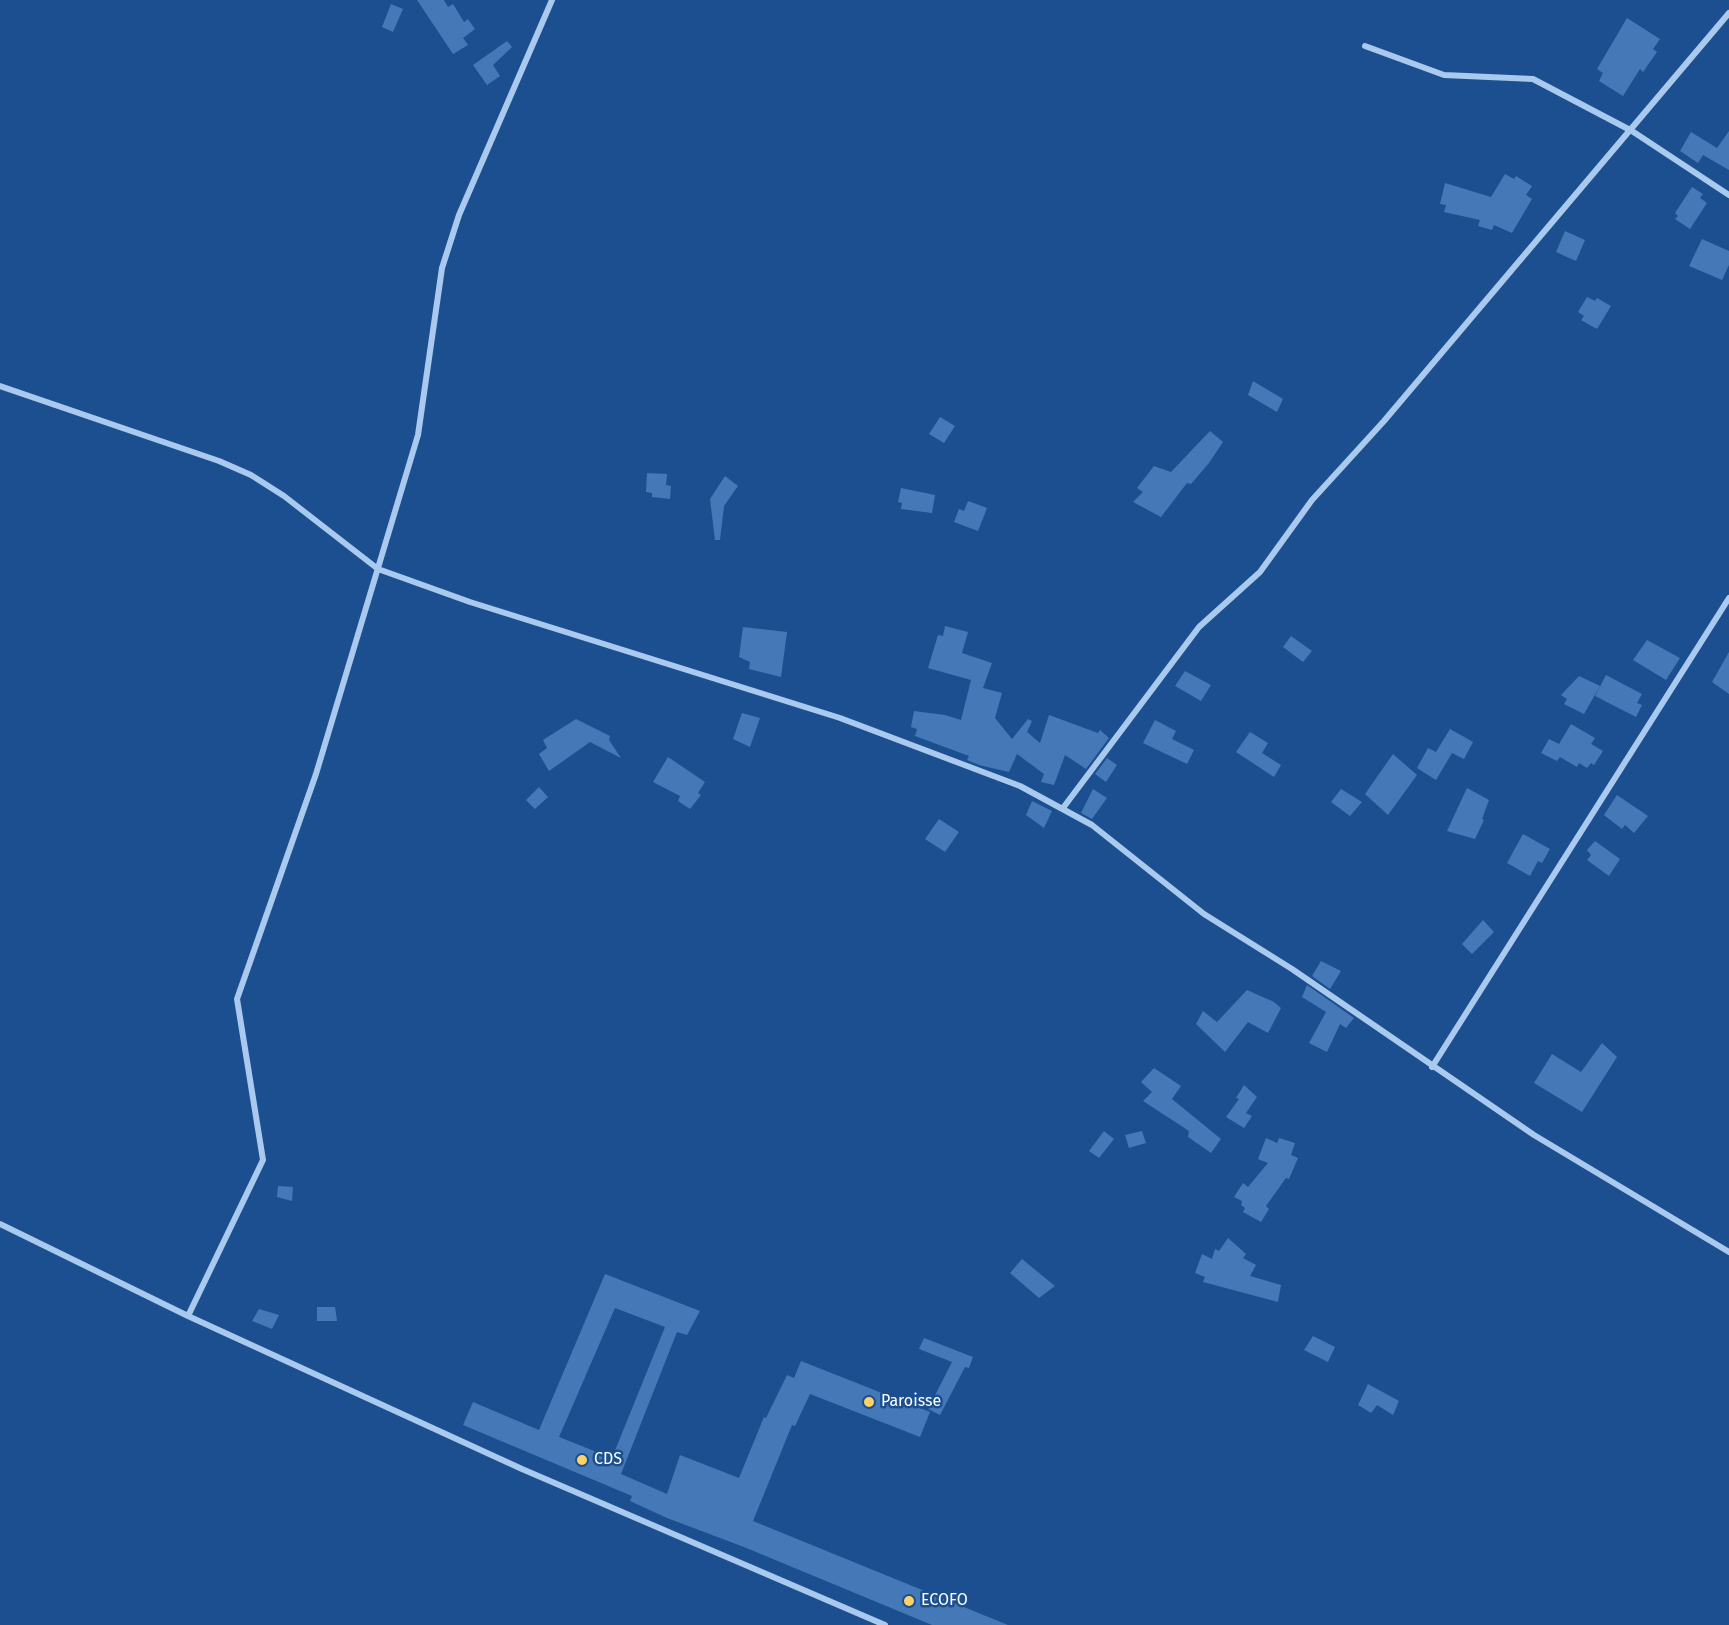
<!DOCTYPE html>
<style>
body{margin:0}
canvas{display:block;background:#1b4f8f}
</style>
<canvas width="1729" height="1625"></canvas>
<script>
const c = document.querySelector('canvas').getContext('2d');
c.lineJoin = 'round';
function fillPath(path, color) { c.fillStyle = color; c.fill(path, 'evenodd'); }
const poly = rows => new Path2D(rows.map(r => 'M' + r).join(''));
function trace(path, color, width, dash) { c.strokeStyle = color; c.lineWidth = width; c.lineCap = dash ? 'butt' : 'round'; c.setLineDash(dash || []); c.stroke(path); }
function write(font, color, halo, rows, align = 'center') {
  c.font = font + ' "Fira Sans",sans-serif'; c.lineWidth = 5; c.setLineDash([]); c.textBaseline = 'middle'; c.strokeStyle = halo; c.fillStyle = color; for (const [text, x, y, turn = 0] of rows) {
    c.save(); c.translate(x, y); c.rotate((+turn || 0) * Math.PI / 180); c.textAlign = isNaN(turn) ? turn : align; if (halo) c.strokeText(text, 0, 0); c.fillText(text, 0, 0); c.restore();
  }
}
fillPath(poly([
 [417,0,444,0,448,7,453,4,464,22,468,19,475,29,463,38,468,45,453,54],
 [391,4,403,9,393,32,382,27],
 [1627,18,1660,39,1653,49,1657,52,1643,72,1640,69,1623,96,1599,81,1603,73,1597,69],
 [507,41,512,47,493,65,500,76,487,85,473,65],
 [1729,131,1729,170,1703,155,1698,163,1680,151,1691,132,1717,148],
 [1505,174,1514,179,1516,176,1532,186,1526,195,1532,199,1512,233,1494,225,1492,230,1478,226,1480,220,1444,212,1446,205,1440,204,1445,183,1491,197],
 [1692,187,1703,194,1700,198,1707,203,1690,229,1675,219,1678,216,1675,213],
 [1565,231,1585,240,1576,261,1556,252],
 [1702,239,1729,251,1729,265,1722,280,1689,266],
 [1587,297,1595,301,1597,298,1611,306,1597,329,1581,320,1584,316,1578,312],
 [1253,381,1283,399,1277,412,1248,395],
 [940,417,955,426,944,443,929,434],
 [1210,431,1223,442,1209,463,1191,484,1187,483,1161,517,1133,502,1143,492,1137,488,1154,466,1171,472],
 [647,473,667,474,666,485,671,486,670,499,652,497,652,493,646,492],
 [725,476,738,486,724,506,720,540,715,540,710,499],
 [901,488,935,495,932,513,901,509,902,503,898,502],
 [968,501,987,508,978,531,954,522,959,509,964,511],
 [945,626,968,632,962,653,992,663,983,688,1002,693,995,718,1012,739,1028,719,1032,721,1027,732,1040,743,1049,715,1098,733,1100,730,1109,738,1086,769,1065,755,1054,785,1041,782,1044,774,1017,754,1009,772,979,765,967,760,969,756,915,736,917,729,911,727,914,711,945,715,961,720,971,680,928,668,938,635,943,636],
 [743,627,787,632,781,677,749,669,750,662,739,657],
 [1291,636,1312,651,1303,662,1283,647],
 [1647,640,1680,658,1666,680,1633,660],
 [1729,652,1729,694,1712,682],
 [1185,671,1211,685,1201,701,1175,686],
 [1606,675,1642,694,1637,703,1642,705,1636,717,1595,696],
 [1579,676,1600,686,1584,714,1564,704,1567,699,1561,695],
 [742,713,760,718,750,747,733,739],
 [576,719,610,736,609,740,621,758,590,742,549,771,539,754,547,748,543,740],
 [1155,720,1176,731,1172,739,1194,750,1187,764,1143,743],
 [1571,724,1595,738,1591,744,1603,751,1594,765,1591,763,1587,768,1579,763,1577,767,1560,757,1557,761,1541,753,1549,739,1559,744],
 [1450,729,1473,742,1464,759,1452,753,1436,780,1417,768,1428,748,1436,752],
 [1250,732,1268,743,1262,753,1281,765,1274,777,1236,752],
 [1393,754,1417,775,1388,815,1365,794],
 [668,757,705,782,698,793,701,795,690,809,678,801,680,796,653,782],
 [1107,758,1117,765,1106,782,1095,774],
 [539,787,548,797,535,809,526,800],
 [1467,788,1489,800,1482,819,1484,820,1475,839,1447,831],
 [1093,789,1107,798,1092,819,1081,813],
 [1341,789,1362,802,1350,816,1331,802],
 [1617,795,1648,816,1634,833,1625,825,1622,829,1604,815],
 [1032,801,1052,811,1044,828,1026,815],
 [939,819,959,832,945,852,925,839],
 [1523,834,1550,849,1542,863,1538,861,1530,876,1507,863],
 [1595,841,1620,859,1609,876,1587,860,1591,855,1587,850],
 [1483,920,1494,932,1472,954,1462,944],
 [1321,961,1341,971,1330,989,1312,976],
 [1307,985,1354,1018,1346,1028,1340,1024,1327,1052,1309,1043,1326,1012,1302,997],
 [1247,990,1274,1002,1281,1008,1268,1033,1248,1022,1225,1052,1196,1024,1203,1011,1217,1022],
 [1602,1043,1617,1057,1582,1112,1534,1083,1552,1054,1581,1072],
 [1154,1068,1181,1086,1172,1099,1221,1139,1211,1153,1188,1137,1189,1131,1143,1101,1152,1092,1141,1082],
 [1244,1085,1257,1097,1246,1113,1252,1116,1244,1128,1226,1117,1239,1099,1236,1098],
 [1104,1131,1114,1139,1099,1158,1089,1151],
 [1142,1131,1146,1143,1129,1148,1125,1135],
 [1266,1138,1277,1143,1279,1138,1295,1143,1291,1155,1298,1158,1289,1179,1286,1178,1266,1206,1269,1209,1261,1222,1243,1212,1245,1208,1241,1205,1242,1201,1234,1197,1243,1183,1248,1187,1268,1163,1258,1159],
 [278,1186,293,1187,292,1201,277,1197],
 [1228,1238,1246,1254,1243,1258,1256,1265,1250,1276,1281,1285,1278,1302,1203,1282,1205,1277,1195,1273,1202,1254,1212,1259,1215,1249,1219,1251],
 [1022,1259,1055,1286,1039,1298,1010,1273],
 [605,1274,700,1311,687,1335,677,1332,621,1474,667,1494,680,1455,739,1478,764,1417,766,1418,787,1375,794,1378,801,1361,930,1412,920,1437,810,1394,795,1426,792,1425,753,1521,1008,1625,932,1625,744,1547,667,1518,630,1501,632,1496,463,1425,473,1402,539,1430],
 [615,1308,665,1327,612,1458,559,1437],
 [317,1307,335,1307,337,1321,317,1321],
 [259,1309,279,1315,272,1329,252,1321],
 [1313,1336,1335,1347,1328,1362,1304,1350],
 [924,1338,973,1357,969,1368,965,1367,940,1415,928,1409,952,1362,919,1349],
 [1368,1384,1399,1401,1393,1415,1377,1405,1371,1413,1358,1405]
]), '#4478b7');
trace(poly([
 [1365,46,1444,75,1533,79,1632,131,1729,195],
 [0,386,219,461,251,475,284,496,378,569,470,602,840,718,1020,786,1092,825,1204,914,1292,969,1534,1135,1729,1252],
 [1063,808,1199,627,1260,572,1312,500,1384,421,1729,13],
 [1432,1067,1729,598],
 [0,1224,188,1316,522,1469,885,1625],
 [188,1316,263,1160,237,999,316,774,418,435,442,268,459,215,552,0]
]), '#a9c9ee', 6);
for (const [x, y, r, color] of [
 [869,1402,6,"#ffd166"],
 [582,1460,6,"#ffd166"],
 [909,1601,6,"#ffd166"]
]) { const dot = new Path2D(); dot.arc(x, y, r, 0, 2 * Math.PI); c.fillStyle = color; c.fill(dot); trace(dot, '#1b4f8f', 2); }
write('16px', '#fff', '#1b4f8f', [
 ["Paroisse",881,1402],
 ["CDS",594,1460],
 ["ECOFO",921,1601]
], 'left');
</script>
